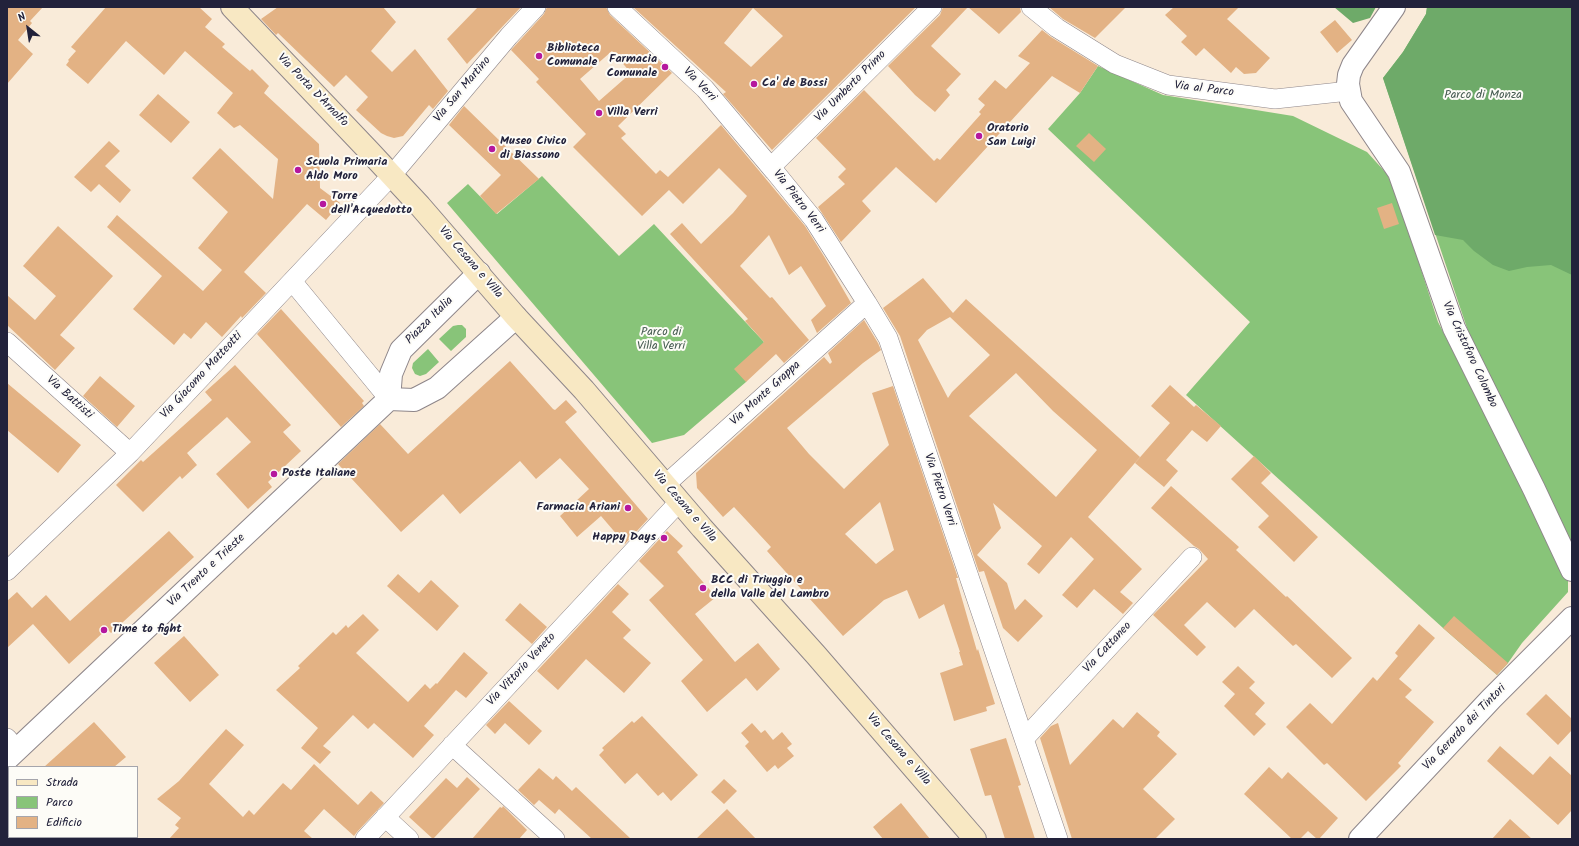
<!DOCTYPE html>
<style>
body{margin:0}
#map{position:relative;width:1579px;height:846px;overflow:hidden;background:#f9ebd9;font-family:Kalam,sans-serif}
canvas{display:block}
.frame{position:absolute;inset:0;border:8px solid #22223b;pointer-events:none}
.legend{position:absolute;left:8px;top:766px;width:130px;height:72px;box-sizing:border-box;background:#fdfcf7;border:1px solid #a5a5ac;margin:0;padding:5px 7px;list-style:none;font-size:12px;color:#22223b}
.legend li{display:flex;align-items:center;gap:8px;height:20px}
.legend b{width:20px;border:1px solid #a5a5ac}
.north{position:absolute;left:8px;top:8px;width:40px;height:40px;-webkit-text-stroke:3px #fdfcf7;paint-order:stroke;rotate:330deg;font-size:11px;font-weight:700;line-height:16px;text-align:center;color:#22223b}
.north::after{content:'';display:block;margin:auto;width:14px;height:18px;background:#22223b;clip-path:polygon(50% 0,100% 100%,50% 72%,0 100%)}
</style>
<div id="map">
<canvas width="1579" height="846"></canvas>
<div class="frame"></div>
<ul class="legend">
<li><b style="height:5px;background:#f8e8c3"></b>Strada</li>
<li><b style="height:11px;background:#88c479"></b>Parco</li>
<li><b style="height:11px;background:#e3b284"></b>Edificio</li>
</ul>
<div class="north">N</div>
</div>
<script>
const c = document.querySelector('canvas').getContext('2d');
c.lineJoin = 'round';
function fillPath(path, color) { c.fillStyle = color; c.fill(path, 'evenodd'); }
const poly = rows => new Path2D(rows.map(r => 'M' + r).join(''));
function trace(path, color, width, dash) { c.strokeStyle = color; c.lineWidth = width; c.lineCap = dash ? 'butt' : 'round'; c.setLineDash(dash || []); c.stroke(path); }
function write(font, color, halo, rows, align = 'center') {
  c.font = font + ' Kalam,sans-serif'; c.lineWidth = 4; c.setLineDash([]); c.textBaseline = 'middle'; c.strokeStyle = halo; c.fillStyle = color; for (const [text, x, y, turn = 0] of rows) {
    c.save(); c.translate(x, y); c.rotate((+turn || 0) * Math.PI / 180); c.textAlign = isNaN(turn) ? turn : align; if (halo) c.strokeText(text, 0, 0); c.fillText(text, 0, 0); c.restore();
  }
}
fillPath(poly([
 [1427,7,1572,7,1572,545,1469,334,1383,78,1403,52,1426,14],
 [1098,66,1163,95,1293,116,1367,152,1387,174,1401,207,1438,322,1504,449,1568,581,1568,592,1522,643,1508,663,1497,675,1443,628,1186,395,1250,322,1048,129,1080,93],
 [542,176,619,256,654,224,764,342,746,382,684,435,652,443,447,203,468,184,497,214],
 [458,325,462,325,466,329,466,337,451,351,439,339,453,326],
 [428,349,439,362,426,374,420,376,415,374,412,368,413,363]
]), '#88c479');
fillPath(poly([
 [1334,7,1376,7,1370,18,1353,23],
 [1427,7,1572,7,1572,275,1551,265,1527,267,1509,271,1493,265,1474,251,1463,240,1435,235,1383,78,1403,52,1426,14]
]), '#6eaa69');
fillPath(poly([
 [7,7,43,7,30,21,32,23,18,40,33,54,7,84],
 [106,7,199,7,212,19,205,27,225,44,222,47,250,71,252,69,269,86,264,93,319,144,320,188,340,203,326,220,307,204,244,272,266,293,242,318,241,316,222,337,206,322,191,339,184,333,174,345,133,309,162,276,107,227,117,215,203,291,222,270,198,248,228,212,192,178,220,148,273,199,278,159,240,125,234,128,217,113,233,93,185,51,164,75,126,41,88,84,66,65,69,61,68,60,76,51,71,47],
 [278,7,383,7,396,22,371,51,392,72,415,49,448,91,433,109,429,105,403,136,394,138,387,136,381,133,356,110,368,97,346,75,334,87,278,33,276,35,261,19],
 [478,7,521,7,467,64,447,39],
 [547,7,606,7,610,15,672,73,618,126,626,134,621,138,656,174,660,170,668,177,721,125,805,226,825,258,851,303,817,333,811,320,826,306,801,266,789,275,769,235,740,266,770,298,772,297,809,340,784,363,776,354,746,382,734,369,764,342,745,321,748,319,670,234,682,223,701,244,733,213,747,196,719,168,683,204,669,190,642,216,573,147,586,134,536,82,539,79,511,50,544,14],
 [612,51,631,73,599,101,580,79],
 [633,7,916,7,772,150,723,94,726,92],
 [753,8,783,36,751,67,724,43],
 [943,7,968,7,931,46,961,74,946,90,950,95,935,112,915,95,888,66,940,15],
 [968,7,1020,7,1021,12,999,34],
 [1049,7,1126,7,1095,38,1063,19],
 [1174,7,1239,7,1227,19,1270,58,1256,73,1244,74,1236,67,1231,73,1204,48,1196,56,1181,42,1187,36,1165,15],
 [1335,20,1352,40,1337,53,1320,32],
 [1042,30,1051,37,1098,66,1080,93,1052,76,936,203,896,167,862,201,871,211,841,242,818,207,845,184,838,177,846,169,816,138,864,90,934,161,937,158,940,160,981,114,979,112,985,105,978,99,995,80,1006,89,1030,63,1018,56],
 [158,94,190,122,171,143,139,115],
 [464,106,539,179,496,214,480,196,501,175,449,125],
 [1089,133,1106,149,1094,162,1076,146],
 [109,141,120,151,105,166,131,190,120,203,99,184,91,192,74,177],
 [1392,203,1399,224,1384,229,1377,208],
 [58,226,113,276,60,335,75,348,55,370,7,325,7,295,35,320,56,296,23,266],
 [923,278,953,313,966,299,1140,457,1088,517,1142,569,1120,592,1133,603,1123,614,1094,589,1077,608,1062,595,1094,559,1071,537,1039,574,1027,564,1042,546,993,503,1001,528,977,555,1007,583,1015,610,1025,599,1043,616,1018,642,1003,628,984,571,979,572,900,336,883,308],
 [950,317,990,355,952,392,948,398,918,340,927,330],
 [1016,373,1053,411,1097,450,1056,497,969,416],
 [281,309,364,401,362,403,364,406,341,427,257,334],
 [864,320,878,343,881,350,863,363,787,428,809,454,844,489,889,445,872,393,893,386,958,578,956,578,977,651,978,649,995,704,986,707,987,711,954,721,940,673,963,665,959,652,960,652,944,604,919,619,907,590,884,600,843,636,767,551,771,547,734,507,723,517,697,488,696,473,824,357,830,364,832,362,828,353],
 [880,502,894,550,876,564,845,534],
 [510,361,553,409,555,410,566,400,577,412,565,422,648,519,625,544,601,516,577,537,560,516,589,489,560,458,536,479,520,461,460,514,443,494,401,532,338,464,380,424,408,454],
 [235,365,291,425,283,432,301,451,268,482,272,487,248,509,216,474,251,442,227,417,187,453,197,465,182,479,180,476,143,512,116,485,141,460,143,462,212,400,205,392],
 [100,376,135,406,117,427,83,396],
 [7,383,81,445,58,473,7,430],
 [1170,385,1194,407,1196,405,1221,426,1207,442,1192,430,1166,460,1178,471,1164,487,1135,463,1170,423,1151,406],
 [1254,456,1271,473,1261,483,1318,537,1294,562,1258,527,1269,516,1231,479],
 [1171,486,1239,547,1236,550,1286,597,1287,596,1352,658,1332,678,1296,644,1293,646,1254,609,1235,628,1207,602,1184,625,1206,647,1197,656,1153,615,1208,559,1199,549,1194,546,1151,508],
 [169,531,194,557,111,633,107,629,69,664,33,624,7,648,7,601,17,592,32,608,46,595,70,621],
 [667,531,683,546,677,552,716,597,695,614,735,662,758,643,780,669,757,691,746,678,707,712,681,681,703,660,649,600,664,586,639,561],
 [398,574,419,593,431,580,459,606,437,631,387,586],
 [618,584,629,594,612,612,631,630,623,638,651,663,624,693,586,659,558,690,537,671],
 [520,603,547,627,532,644,505,620],
 [363,614,379,630,356,653,408,702,425,684,430,689,436,683,437,684,464,652,488,673,466,698,456,690,424,726,434,735,413,758,374,723,368,729,353,715,323,746,331,752,320,764,301,748,318,728,276,690,300,668,298,666,333,632,336,635,346,625,348,628],
 [1454,616,1508,663,1497,675,1443,628],
 [1419,624,1435,638,1399,679,1412,690,1405,697,1434,722,1398,763,1401,766,1366,801,1327,763,1324,765,1286,727,1310,703,1332,724,1373,677,1377,681,1398,656,1395,653],
 [184,636,219,675,190,702,154,663],
 [1238,666,1255,682,1249,688,1265,703,1255,714,1266,724,1254,736,1224,706,1235,694,1222,682],
 [1546,694,1572,719,1572,730,1558,745,1526,714],
 [509,701,542,731,529,745,505,723,495,734,486,725],
 [1137,712,1160,732,1157,736,1177,754,1143,789,1175,819,1155,839,1072,839,1040,738,1051,726,1058,723,1070,765,1113,719,1123,728],
 [642,716,698,775,671,801,663,792,658,796,637,773,625,784,599,755,604,750,602,748,632,721,634,723],
 [94,722,126,757,114,767,44,767],
 [752,723,761,733,765,730,773,740,782,732,792,744,787,748,794,756,778,769,775,765,767,772,745,746,749,742,741,733],
 [226,729,244,745,209,784,243,817,249,810,254,815,283,783,291,790,314,764,358,805,371,791,384,803,357,832,354,836,324,809,304,831,313,839,169,839,179,828,175,825,181,818,157,799,179,781],
 [1006,738,1021,785,1018,786,1035,839,1005,839,991,795,985,796,970,749],
 [1500,746,1533,775,1550,756,1572,776,1572,810,1558,825,1487,761],
 [1269,767,1282,779,1288,772,1338,818,1319,839,1317,839,1308,831,1300,839,1292,839,1244,794],
 [539,768,553,780,556,776,572,791,576,787,631,839,592,839,559,809,555,814,539,800,534,805,518,790],
 [467,777,480,789,433,839,409,817,446,778,457,788],
 [724,779,737,791,724,804,711,792],
 [901,803,930,839,883,839,873,827],
 [503,806,527,830,519,839,472,839,500,807,502,808],
 [727,809,756,839,696,839],
 [1510,819,1532,839,1492,839]
]), '#e3b284');
const minor = poly([
 [617,7,705,89,774,171],
 [932,7,771,167,814,220,867,303,888,338,1058,839],
 [1031,7,1057,28,1115,64,1168,85,1275,99,1349,91],
 [292,281,389,399],
 [7,342,130,453],
 [665,485,867,303],
 [7,571,130,453,392,175,509,36,536,7],
 [7,738,17,750],
 [1024,739,1192,557],
 [452,745,555,839],
 [385,817,409,839],
 [365,839,679,502]
]);
const tertiary = poly([
 [1394,7,1353,65,1349,75,1348,84,1351,101,1399,172,1454,328,1534,489,1572,570],
 [389,399,391,374,401,350,479,273],
 [389,399,414,400,437,388,516,317],
 [7,759,389,399],
 [1360,839,1491,699,1572,618]
]);
const secondary = poly([
 [232,7,369,151,420,206,516,317,584,390,702,528,816,655,975,839]
]);
trace(minor, '#8e868a', 20);
trace(tertiary, '#8e868a', 24);
trace(secondary, '#8e868a', 24);
trace(minor, '#fff', 19);
trace(tertiary, '#fff', 22);
trace(secondary, '#f8e8c3', 22);
for (const [x, y, r, color] of [
 [539,56,4,"#b5179e"],
 [665,67,4,"#b5179e"],
 [754,84,4,"#b5179e"],
 [599,113,4,"#b5179e"],
 [979,136,4,"#b5179e"],
 [492,149,4,"#b5179e"],
 [298,170,4,"#b5179e"],
 [323,204,4,"#b5179e"],
 [274,474,4,"#b5179e"],
 [628,508,4,"#b5179e"],
 [664,538,4,"#b5179e"],
 [703,588,4,"#b5179e"],
 [104,630,4,"#b5179e"]
]) { const dot = new Path2D(); dot.arc(x, y, r, 0, 2 * Math.PI); c.fillStyle = color; c.fill(dot); trace(dot, '#fdfcf7', 1.5); }
write('bold 12px', '#22223b', '#fdfcf7', [
 ["Biblioteca",547,49],
 ["Comunale",547,63],
 ["Farmacia",657,60,"right"],
 ["Comunale",657,74,"right"],
 ["Ca' de Bossi",762,84],
 ["Villa Verri",607,113],
 ["Oratorio",987,129],
 ["San Luigi",987,143],
 ["Museo Civico",500,142],
 ["di Biassono",500,156],
 ["Scuola Primaria",306,163],
 ["Aldo Moro",306,177],
 ["Torre",331,197],
 ["dell'Acquedotto",331,211],
 ["Poste Italiane",282,474],
 ["Farmacia Ariani",620,508,"right"],
 ["Happy Days",656,538,"right"],
 ["BCC di Triuggio e",711,581],
 ["della Valle del Lambro",711,595],
 ["Time to fight",112,630]
], 'left');
write('12px', '#22223b', '#fdfcf7', [
 ["Via Verri",699,85,46],
 ["Via Umberto Primo",851,87,-45],
 ["Via San Martino",463,90,-50],
 ["Via al Parco",1204,90,7],
 ["Via Porta D'Arnolfo",312,91,46],
 ["Via Pietro Verri",798,202,52],
 ["Via Cesana e Villa",470,263,49],
 ["Piazza Italia",430,321,-45],
 ["Via Cristoforo Colombo",1469,355,65],
 ["Via Giacomo Matteotti",202,376,-47],
 ["Via Monte Grappa",766,394,-42],
 ["Via Battisti",69,398,42],
 ["Via Pietro Verri",939,490,71],
 ["Via Cesana e Villa",684,507,49],
 ["Via Trento e Trieste",207,571,-43],
 ["Via Cattaneo",1108,648,-47],
 ["Via Vittorio Veneto",522,670,-47],
 ["Via Gerardo dei Tintori",1465,728,-46],
 ["Via Cesana e Villa",898,750,49]
]);
write('12px', '#465b51', '#fdfcf7', [
 ["Parco di Monza",1483,96],
 ["Parco di",661,333],
 ["Villa Verri",661,347]
]);
</script>
